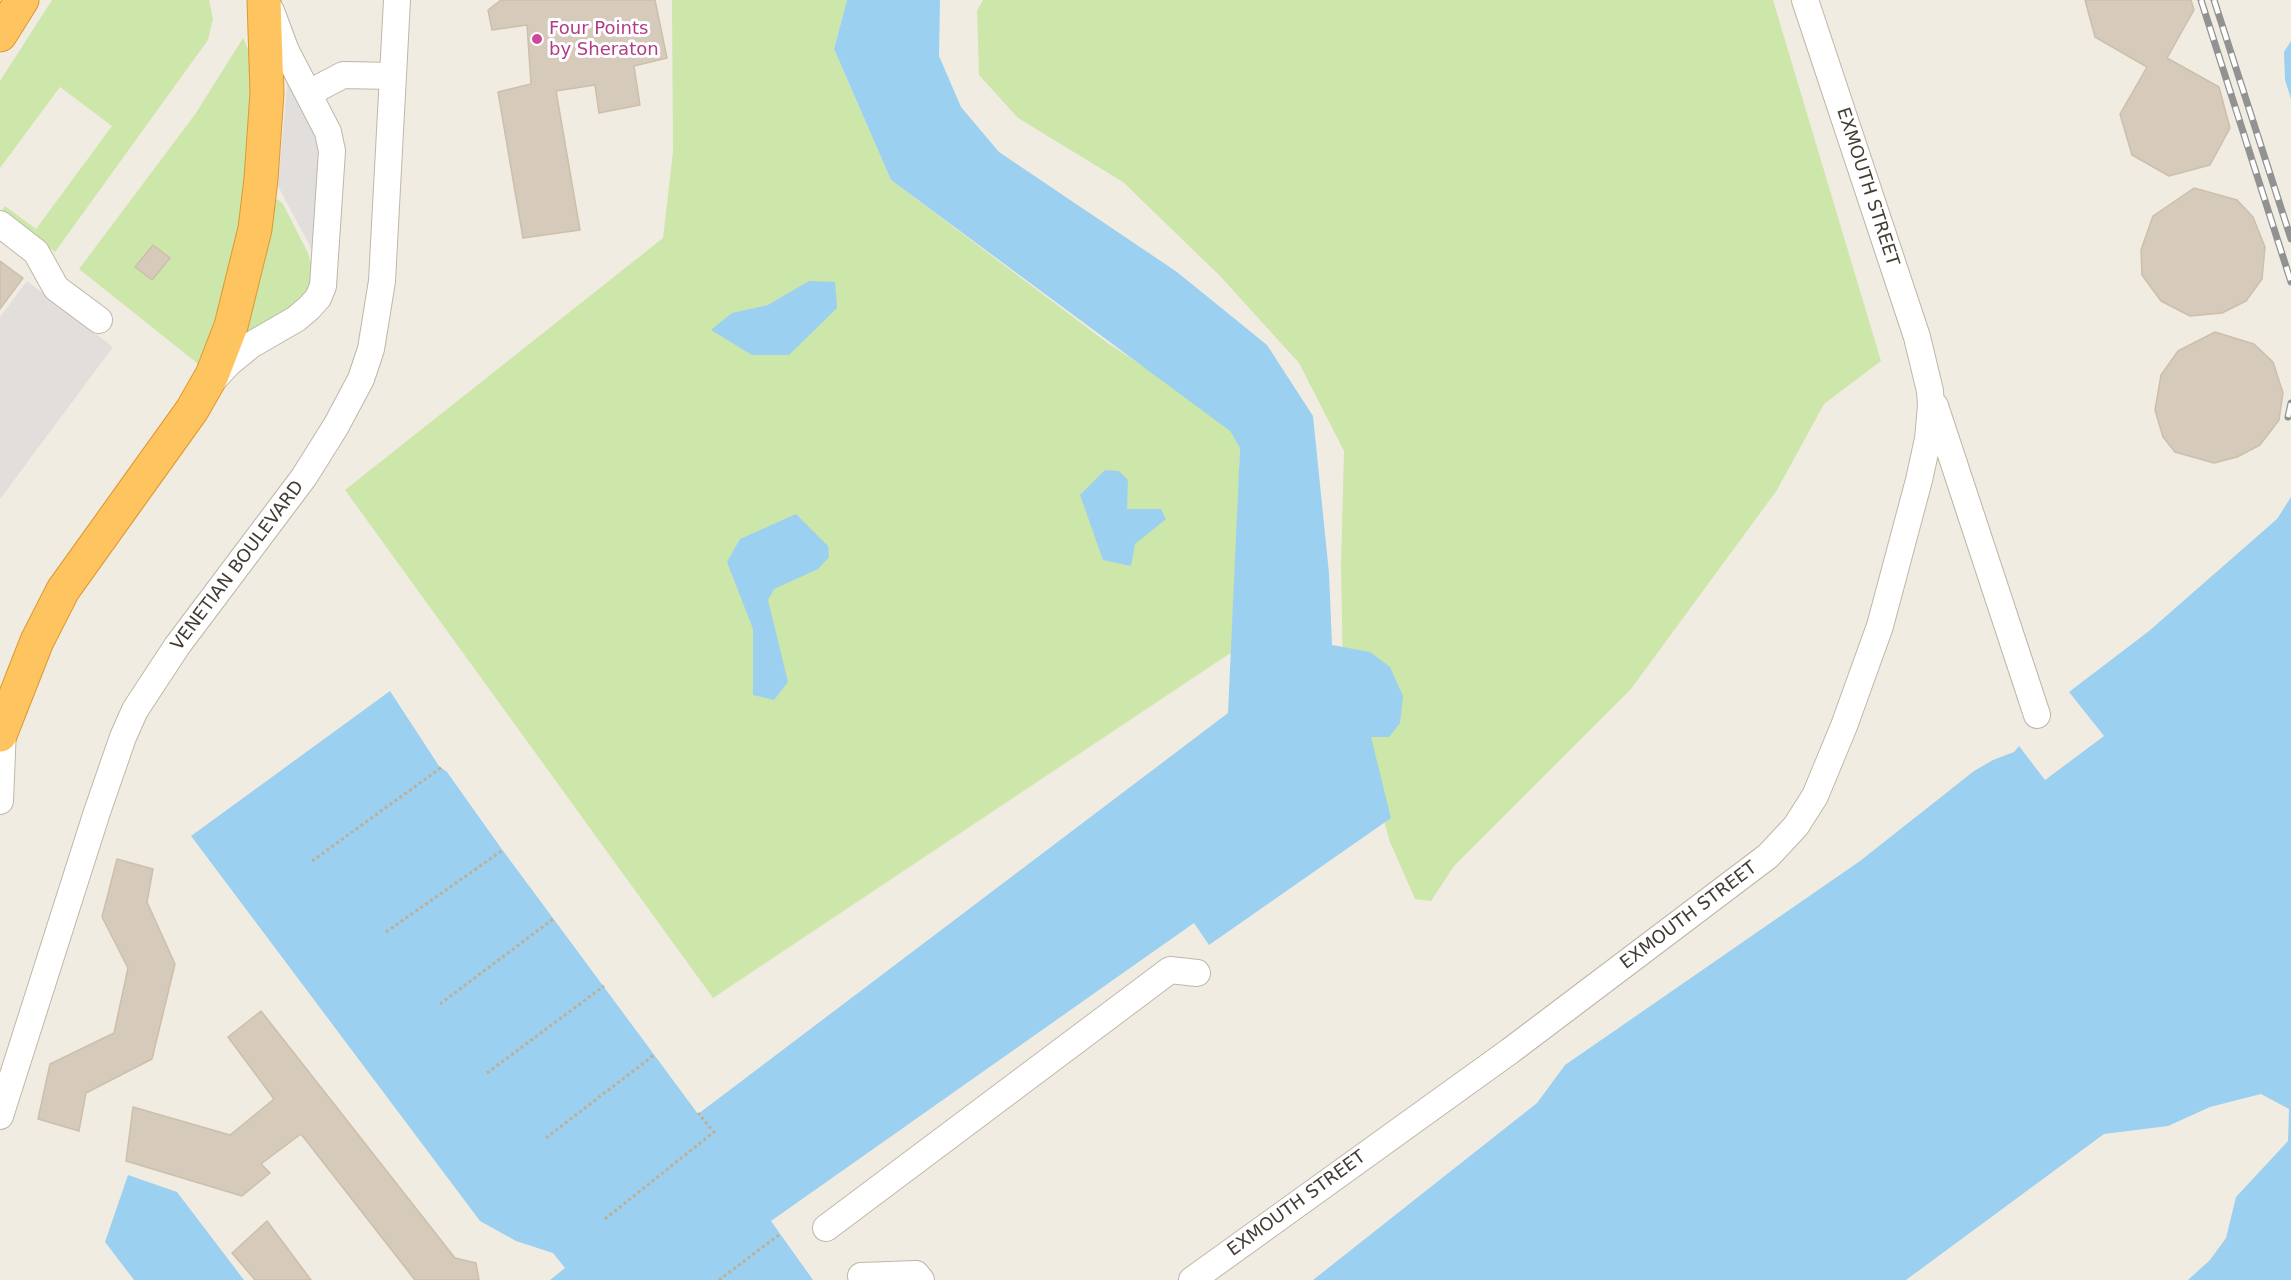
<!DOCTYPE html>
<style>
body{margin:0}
canvas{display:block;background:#f1ece2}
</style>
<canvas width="2291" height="1280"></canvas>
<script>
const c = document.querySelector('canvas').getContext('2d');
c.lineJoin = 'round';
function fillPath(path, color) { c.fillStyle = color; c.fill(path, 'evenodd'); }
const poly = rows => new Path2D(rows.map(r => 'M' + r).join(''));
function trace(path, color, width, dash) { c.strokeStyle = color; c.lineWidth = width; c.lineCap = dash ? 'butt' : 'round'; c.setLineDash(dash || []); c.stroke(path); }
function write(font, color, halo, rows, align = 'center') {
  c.font = font + ' "DejaVu Sans",sans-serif'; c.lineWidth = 6; c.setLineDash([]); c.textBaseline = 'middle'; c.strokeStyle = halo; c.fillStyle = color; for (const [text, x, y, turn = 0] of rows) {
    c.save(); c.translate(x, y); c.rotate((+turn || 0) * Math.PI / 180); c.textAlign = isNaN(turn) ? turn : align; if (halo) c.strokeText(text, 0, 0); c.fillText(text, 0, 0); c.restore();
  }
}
fillPath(poly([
 [52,0,209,0,213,19,208,40,55,252,1,212,5,206,36,229,112,126,60,87,0,168,0,81],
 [672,0,847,0,834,49,891,180,1109,344,1211,410,1230,431,1240,448,1232,652,713,998,345,490,663,238,673,152],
 [983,0,1773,0,1881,361,1824,404,1777,490,1631,689,1454,866,1431,901,1415,899,1390,842,1343,678,1341,565,1344,451,1299,363,1220,276,1123,182,1018,118,979,75,977,11],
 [243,38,250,53,254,72,239,250,202,367,79,269,196,113],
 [277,199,283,204,308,253,312,267,313,276,308,292,299,304,245,336,274,200]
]), '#cde6aa');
fillPath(poly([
 [288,76,320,134,312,250,278,186],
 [27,281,113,347,0,499,0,317]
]), '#e1dedb');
fillPath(poly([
 [847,0,940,0,939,56,961,107,999,152,1177,272,1267,345,1313,416,1329,573,1332,645,1370,652,1390,667,1403,696,1400,723,1389,737,1371,737,1391,818,1209,945,1194,923,771,1221,813,1280,550,1280,565,1268,553,1253,516,1241,480,1221,191,836,390,691,439,766,447,772,501,848,698,1114,1228,713,1240,448,1230,431,891,180,834,49],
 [2291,41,2291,99,2285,80,2284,52],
 [809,281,835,282,837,308,789,355,752,355,711,330,732,313,768,305],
 [1105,470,1119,471,1128,480,1127,509,1161,509,1166,519,1135,544,1131,566,1103,560,1080,495],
 [2291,497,2291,1280,2188,1280,2210,1260,2226,1238,2236,1197,2288,1141,2289,1109,2261,1094,2210,1107,2168,1126,2104,1134,1906,1280,1313,1280,1537,1103,1565,1065,1860,861,1974,771,1993,760,2014,752,2019,746,2045,780,2104,736,2069,692,2149,631,2277,519],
 [796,514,828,546,829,557,818,569,774,589,768,600,788,682,774,700,753,695,753,629,727,562,740,539],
 [128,1175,177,1192,244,1280,134,1280,105,1242]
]), '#9cd0f0');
const building = poly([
 [501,0,655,0,667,58,634,66,640,105,599,113,595,85,556,91,580,230,523,238,498,92,531,84,527,25,492,30,488,10,501,0],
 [2085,0,2191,0,2194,10,2167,58,2219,87,2230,128,2210,165,2169,176,2132,155,2120,114,2147,67,2095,37,2085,0],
 [2194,188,2237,200,2253,217,2265,247,2262,279,2246,301,2222,313,2190,316,2161,301,2142,275,2141,250,2153,216,2194,188],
 [153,245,170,258,152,280,135,267,153,245],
 [0,261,23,278,0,309,0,261],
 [2215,332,2254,344,2273,362,2283,393,2279,420,2260,445,2237,457,2214,463,2175,452,2163,437,2155,410,2161,375,2178,351,2215,332],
 [117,859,153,869,147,902,175,964,152,1059,86,1093,79,1131,38,1119,50,1064,114,1033,128,968,102,917,117,859],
 [261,1011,455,1258,476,1263,479,1280,415,1280,301,1134,261,1164,270,1173,242,1196,126,1161,133,1107,230,1135,274,1099,228,1037,261,1011],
 [267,1221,311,1280,255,1280,232,1253,267,1221]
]);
fillPath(building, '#d6caba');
trace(building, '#cdbfab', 1.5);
const minor = poly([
 [309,93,343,75,393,76],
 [0,224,36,252,56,288,99,320],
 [212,381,229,363,251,345,296,319,309,308,318,298,323,286,332,151,328,132,286,51,271,11],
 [1935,406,2037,715],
 [0,801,3,728],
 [0,1116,97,812,123,737,135,710,177,646,304,477,336,426,361,379,371,349,382,281,397,0],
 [826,1228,1170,970,1197,973],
 [861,1276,916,1274,921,1280],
 [1192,1280,1510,1051,1768,856,1796,826,1815,796,1844,726,1880,626,1919,480,1928,439,1931,406,1930,391,1917,337,1805,0]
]);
const highway = poly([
 [0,35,22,0],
 [0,735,37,641,63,590,192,410,212,375,231,326,255,229,261,179,267,93,264,0]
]);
trace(minor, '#bfb6a8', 28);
trace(highway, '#dd9830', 35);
trace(poly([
 [312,861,442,767],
 [386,932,503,850],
 [440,1004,553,919],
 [487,1073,604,986],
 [546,1138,654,1055],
 [605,1219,714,1132,698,1113],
 [719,1280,780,1234]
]), '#beaf96', 3, [3, 3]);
trace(minor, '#fff', 26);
trace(highway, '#fec460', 33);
const rail = poly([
 [2201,0,2291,282],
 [2214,0,2291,239],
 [2288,417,2291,403]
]);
trace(rail, '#929292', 7);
trace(rail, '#fff', 4.5, [14]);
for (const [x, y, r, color] of [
 [537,39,6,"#d1479c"]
]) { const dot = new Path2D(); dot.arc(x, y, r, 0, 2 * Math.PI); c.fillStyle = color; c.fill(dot); trace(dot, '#fff', 2); }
write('18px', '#b23c85', '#fff', [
 ["Four Points",549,29],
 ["by Sheraton",549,50]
], 'left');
write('18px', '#423c33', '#fff', [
 ["EXMOUTH STREET",1867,187,72],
 ["VENETIAN BOULEVARD",238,566,-53],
 ["EXMOUTH STREET",1689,916,-37],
 ["EXMOUTH STREET",1297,1204,-36]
]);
</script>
